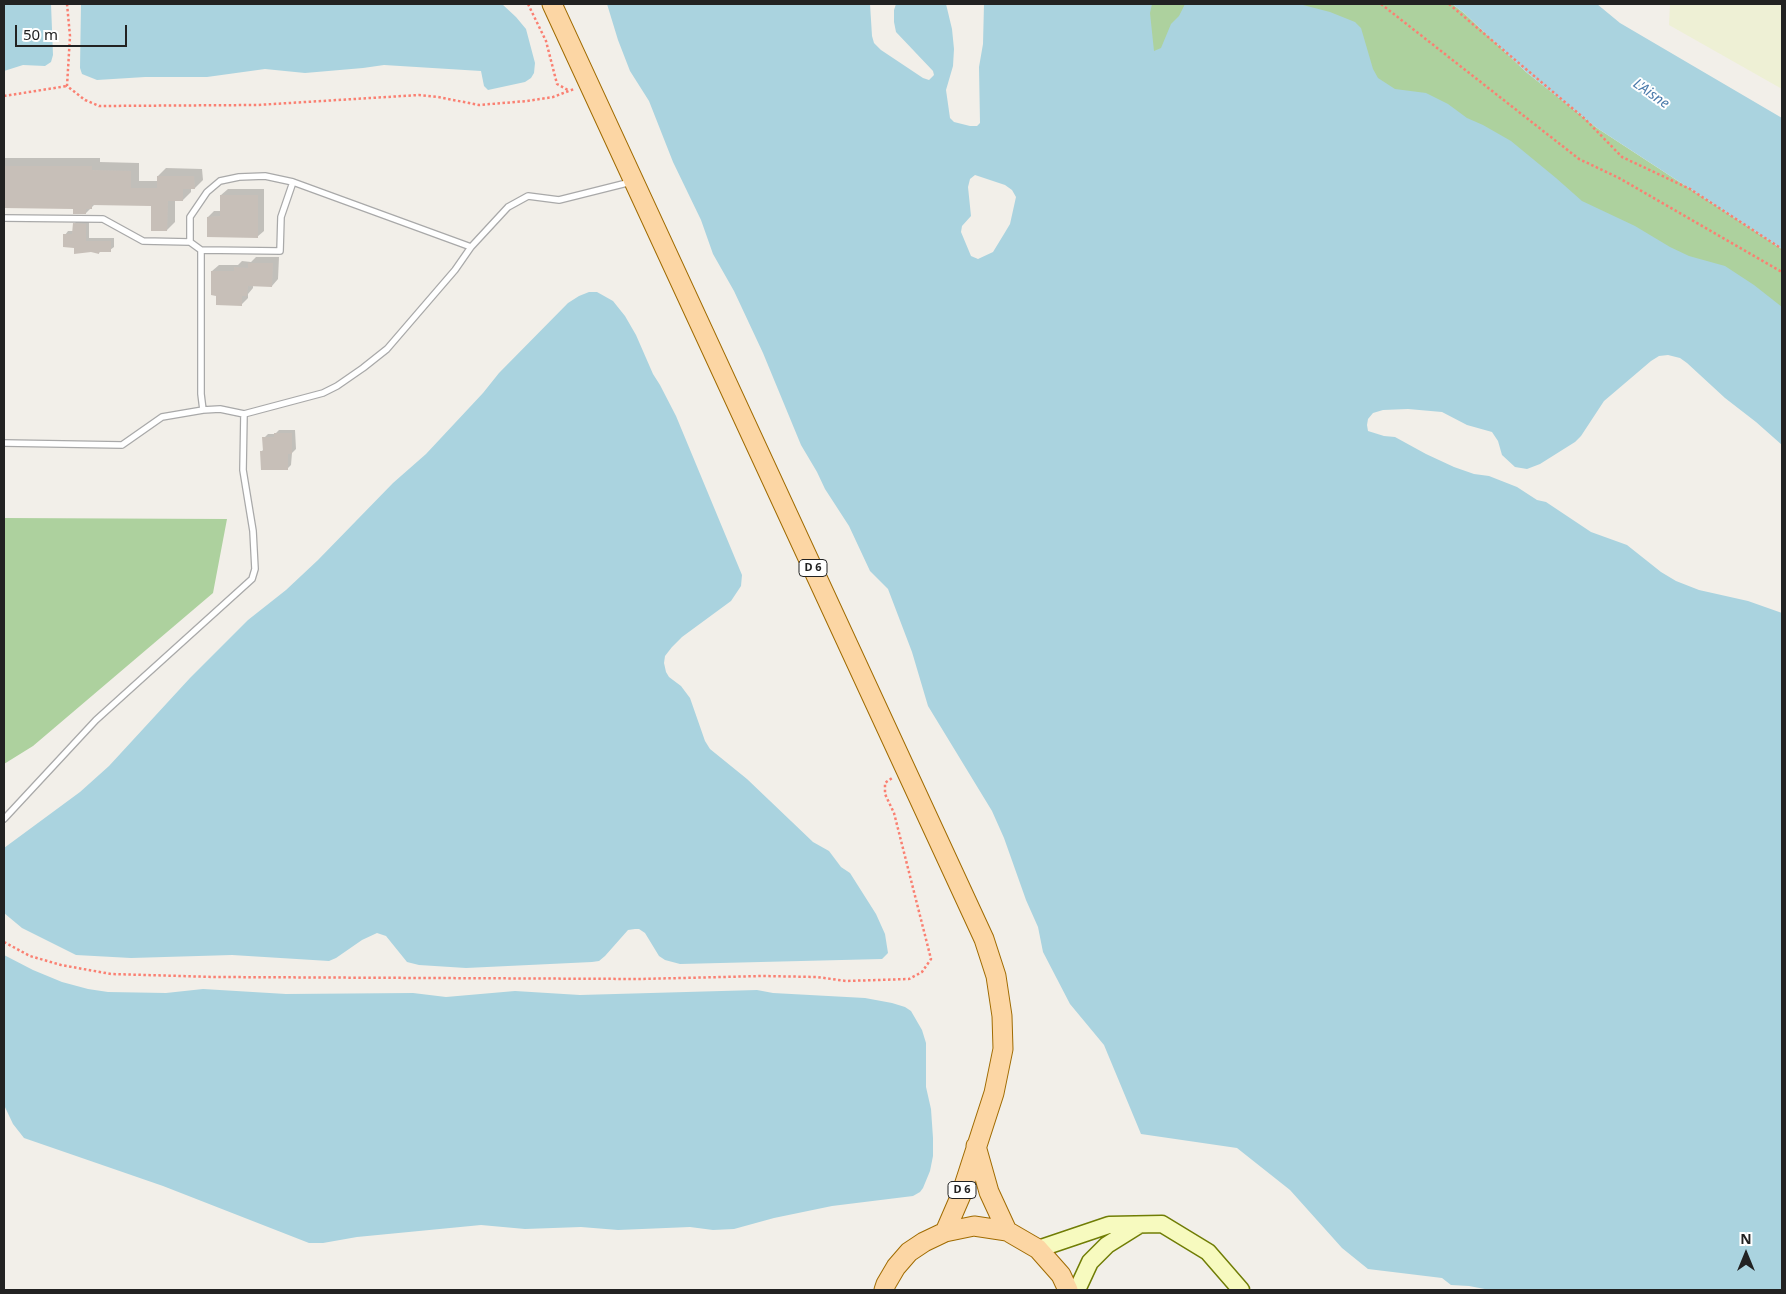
<!DOCTYPE html>
<style>
body{margin:0}
#map{position:relative;width:1786px;height:1294px;overflow:hidden;background:#f2efe9;font-family:"Noto Sans",sans-serif}
canvas{display:block}
.frame{position:absolute;inset:0;border:5px solid #222;pointer-events:none}
.north{position:absolute;left:1721px;top:1229px;width:50px;height:50px;-webkit-text-stroke:4px #fff;paint-order:stroke;rotate:0deg;font-size:14px;font-weight:700;line-height:20px;text-align:center;color:#222}
.north::after{content:'';display:block;margin:auto;width:18px;height:22px;background:#222;clip-path:polygon(50% 0,100% 100%,50% 72%,0 100%)}
.scale{position:absolute;left:15px;top:25px;width:112px;height:22px;box-sizing:border-box;border:2px solid #222;border-top:0;padding-left:6px;font-size:15px;line-height:18px;white-space:nowrap;color:#222;-webkit-text-stroke:4px #fff;paint-order:stroke}
</style>
<div id="map">
<canvas width="1786" height="1294"></canvas>
<div class="frame"></div>
<div class="north">N</div>
<div class="scale">50 m</div>
</div>
<script>
const c = document.querySelector('canvas').getContext('2d');
c.lineJoin = 'round';
function fillPath(path, color) { c.fillStyle = color; c.fill(path, 'evenodd'); }
const poly = rows => new Path2D(rows.map(r => 'M' + r).join(''));
function trace(path, color, width, dash) { c.strokeStyle = color; c.lineWidth = width; c.lineCap = dash ? 'butt' : 'round'; c.setLineDash(dash || []); c.stroke(path); }
function write(font, color, halo, rows, align = 'center') {
  c.font = font + ' "Noto Sans",sans-serif'; c.lineWidth = 4; c.setLineDash([]); c.textBaseline = 'middle'; c.strokeStyle = halo; c.fillStyle = color; for (const [text, x, y, turn = 0] of rows) {
    c.save(); c.translate(x, y); c.rotate((+turn || 0) * Math.PI / 180); c.textAlign = isNaN(turn) ? turn : align; if (halo) c.strokeText(text, 0, 0); c.fillText(text, 0, 0); c.restore();
  }
}
fillPath(poly([
 [1670,4,1782,4,1782,89,1669,25]
]), '#eef0d5');
fillPath(poly([
 [1061,4,1452,4,1464,13,1526,72,1597,128,1782,249,1782,346,1083,77],
 [4,518,227,519,213,593,33,746,4,764]
]), '#add19e');
fillPath(poly([
 [4,4,51,4,53,55,51,62,45,66,23,65,4,71],
 [81,4,502,4,516,17,526,29,535,63,534,73,531,78,525,82,488,90,484,86,481,71,384,65,363,68,305,73,265,69,207,77,145,77,97,80,82,74,80,68],
 [607,4,870,4,872,36,874,43,881,50,923,78,929,80,934,75,933,71,896,32,894,22,894,10,896,4,946,4,952,29,954,49,953,66,946,90,950,118,954,122,970,126,977,126,980,123,979,67,983,44,984,4,1152,4,1150,13,1154,51,1161,48,1171,24,1179,16,1185,4,1303,5,1330,12,1355,22,1361,28,1373,69,1378,78,1395,89,1426,93,1448,104,1467,118,1483,125,1511,141,1556,178,1582,201,1635,226,1670,247,1689,256,1725,266,1754,285,1782,307,1782,445,1756,422,1725,398,1687,363,1680,358,1668,355,1659,356,1651,361,1604,401,1581,436,1575,442,1540,464,1527,469,1515,467,1502,455,1498,441,1492,432,1467,425,1442,412,1408,409,1383,410,1373,413,1368,419,1367,425,1368,431,1384,436,1395,437,1426,454,1454,467,1474,474,1489,476,1517,487,1537,500,1546,502,1591,532,1627,545,1661,572,1676,581,1699,590,1748,601,1782,613,1782,1290,1490,1290,1469,1286,1451,1285,1442,1278,1368,1269,1342,1248,1290,1190,1237,1148,1141,1134,1104,1045,1070,1004,1043,952,1038,927,1026,900,1004,838,992,811,928,706,912,652,888,589,870,571,849,526,825,489,817,472,801,445,763,353,734,291,713,254,701,220,673,162,649,101,630,71,618,40],
 [975,175,1005,185,1012,190,1016,197,1010,224,1004,234,993,252,978,259,971,256,961,232,962,226,971,216,968,187,970,179],
 [1452,4,1597,4,1620,23,1782,118,1782,249,1597,128,1526,72,1464,13],
 [589,292,597,292,613,301,625,316,636,335,653,374,660,385,676,416,742,575,741,586,731,601,682,637,672,647,665,656,664,663,666,672,669,677,681,686,690,698,705,741,710,749,747,779,813,842,829,851,841,867,850,873,876,914,885,934,888,953,882,959,680,964,665,960,659,956,645,933,639,929,635,929,628,930,605,956,599,961,592,962,466,968,419,965,407,962,386,936,377,933,362,940,336,958,329,961,232,955,131,958,76,955,22,928,4,913,4,848,80,792,109,766,190,678,248,620,286,590,318,560,393,483,426,454,483,393,499,373,568,303,579,296],
 [4,955,33,970,62,982,88,989,108,992,166,993,203,989,286,994,413,993,446,997,515,991,580,995,757,990,773,993,865,998,892,1003,905,1007,911,1011,922,1030,926,1043,926,1087,931,1109,933,1138,933,1156,930,1171,923,1188,920,1192,913,1196,832,1206,774,1218,734,1229,713,1230,690,1227,618,1230,581,1227,525,1229,481,1225,357,1237,323,1243,309,1243,163,1186,24,1138,13,1124,4,1105]
]), '#aad3df');
fillPath(poly([
 [4,158,100,158,100,162,139,163,139,181,158,181,158,176,166,168,202,169,203,180,195,188,191,188,191,192,183,200,175,200,175,222,167,230,153,204,95,204,86,213,74,207,4,207],
 [228,189,264,189,264,231,257,237,208,217,214,211,222,211,221,195],
 [78,220,89,220,89,238,114,238,114,247,110,250,101,251,99,253,76,247,65,235,68,231,74,231,74,224],
 [256,257,279,257,278,279,272,286,253,285,253,288,248,294,248,298,241,305,212,271,219,265,238,265,242,261,251,262],
 [279,430,295,430,296,449,292,453,291,465,288,468,262,451,264,449,264,438,268,434,275,434]
]), '#0003');
fillPath(poly([
 [4,166,92,166,92,170,131,171,131,188,157,188,157,176,194,176,195,189,183,189,183,201,168,201,167,231,151,231,151,206,92,205,92,209,86,209,86,214,73,214,73,209,4,208],
 [220,195,258,195,258,238,207,237,207,217,220,216],
 [73,223,86,224,86,241,111,241,111,252,99,252,99,254,91,252,74,254,74,248,63,247,63,234,72,234],
 [248,263,273,263,272,287,248,286,247,296,242,296,242,306,216,305,216,296,211,295,211,271,234,271,234,267,248,268],
 [274,433,292,433,292,454,288,454,288,470,261,470,260,451,263,451,262,437,274,437]
]), '#c7bfb8');
const lane = poly([
 [4,218,103,219,143,241,190,242,201,250,280,251,281,217,293,182],
 [190,242,190,217,207,192,220,181,239,177,265,176,293,182,471,247,508,207,528,196,559,200,631,182],
 [203,410,220,409,244,414],
 [4,443,122,445,162,417,203,410,201,394,201,250],
 [4,819,96,720,252,579,255,569,253,531,243,470,244,414,323,393,337,386,363,368,387,349,455,270,471,247]
]);
const secondary = poly([
 [1038,1249,1109,1225,1162,1224,1208,1252,1241,1290],
 [1077,1290,1090,1262,1107,1245,1139,1225]
]);
const primary = poly([
 [552,4,984,939,996,976,1002,1016,1003,1049,994,1093,961,1195,945,1232],
 [976,1146,989,1192,1007,1231],
 [884,1290,886,1284,896,1267,909,1252,924,1242,945,1232,974,1226,1007,1231,1038,1249,1061,1275,1068,1290]
]);
trace(lane, '#a9a9a9', 8);
trace(secondary, '#707d05', 19);
trace(primary, '#a06b00', 21);
trace(poly([
 [67,4,70,36,67,86,85,100,99,106,257,105,419,95,438,97,479,105,527,101,553,97,574,89],
 [528,4,546,41,557,84,568,90],
 [1381,4,1579,159,1619,178,1782,272],
 [1449,4,1585,119,1622,157,1690,189,1782,249],
 [4,96,67,86],
 [4,942,30,956,61,965,111,974,215,977,640,979,763,976,817,977,846,981,909,979,922,972,931,959,894,813,885,794,885,783,892,778]
]), '#fa8072', 2.5, [2.5, 2.5]);
trace(lane, '#fff', 5.5);
trace(secondary, '#f7fabf', 16);
trace(primary, '#fcd6a4', 19);
for (const [x, y, w] of [
 [813,568,28],
 [962,1190,28]
]) { const box = new Path2D(); box.roundRect(x - w / 2, y - 8.5, w, 17, 4); c.fillStyle = '#fff'; c.fill(box); trace(box, '#222', 1); }
write('bold 11px', '#222', null, [
 ["D 6",813,568],
 ["D 6",962,1190]
]);
write('italic 14px', '#4a7aab', '#fff', [
 ["L'Aisne",1651,94,35]
]);
</script>
